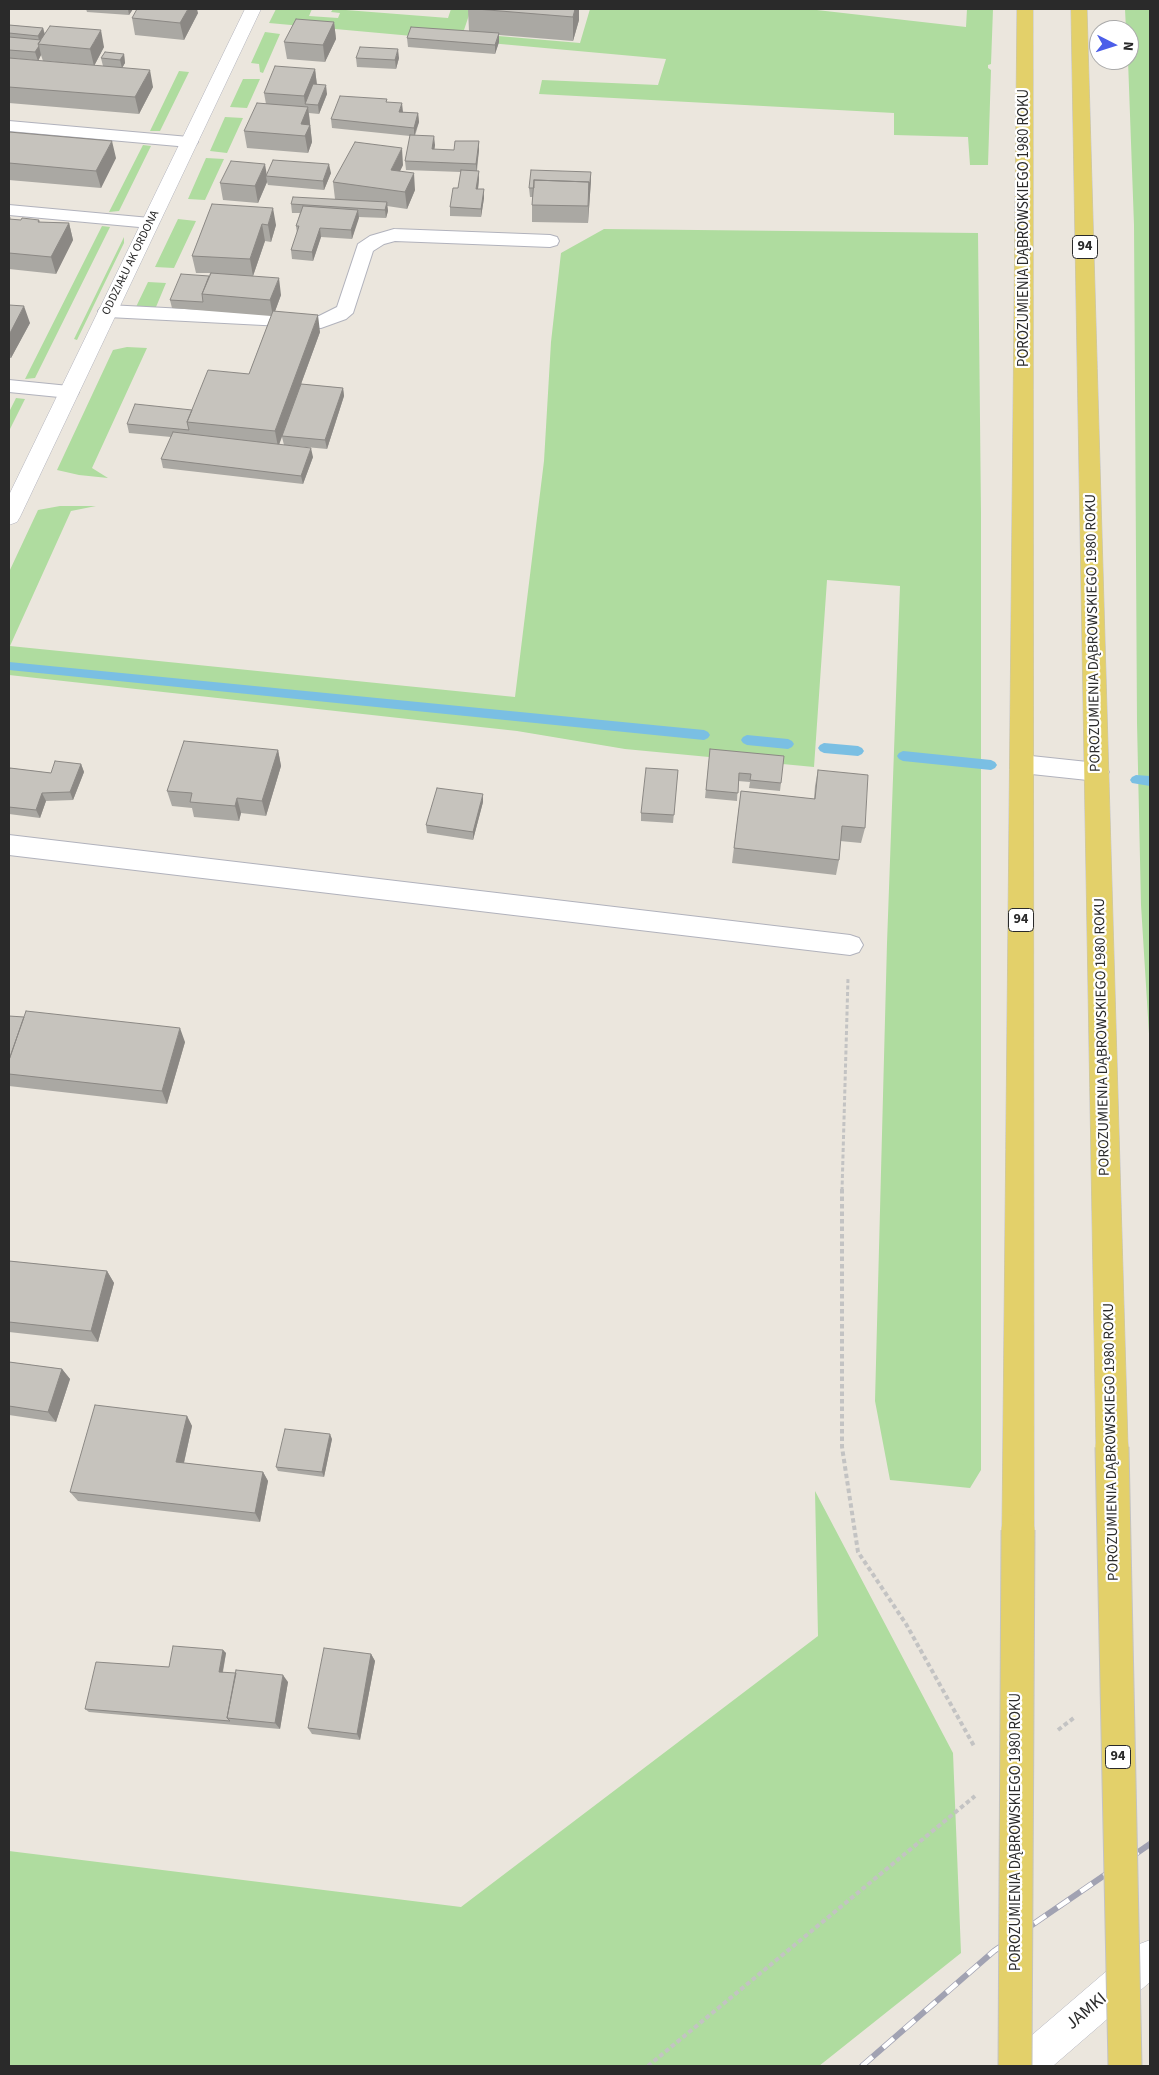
<!DOCTYPE html>
<meta charset="utf-8">
<style>
body{margin:0}
#map{position:relative;width:1159px;height:2075px;overflow:hidden;background:#ebe6dd;font-family:"Source Sans 3",sans-serif}
canvas{display:block}
.frame{position:absolute;inset:0;border:10px solid #2a2a2a;pointer-events:none}
.north{position:absolute;left:1089px;top:20px;width:50px;height:50px;box-sizing:border-box;background:#fff;border:1px solid #aaa;border-radius:50%;rotate:95deg;font-size:14px;font-weight:700;line-height:20px;text-align:center;color:#2a2a2a}
.north::after{content:'';display:block;margin:auto;width:18px;height:22px;background:#4c5ee9;clip-path:polygon(50% 0,100% 100%,50% 72%,0 100%)}
</style>
<div id="map">
<canvas width="1159" height="2075"></canvas>
<div class="frame"></div>
<div class="north">N</div>
</div>
<script>
const c = document.querySelector('canvas').getContext('2d');
c.lineJoin = 'round';
function fillPath(path, color) { c.fillStyle = color; c.fill(path, 'evenodd'); }
const poly = rows => new Path2D(rows.map(r => 'M' + r).join(''));
function trace(path, color, width, dash) { c.strokeStyle = color; c.lineWidth = width; c.lineCap = dash ? 'butt' : 'round'; c.setLineDash(dash || []); c.stroke(path); }
function write(font, color, halo, rows, align = 'center') {
  c.font = font + ' "Source Sans 3",sans-serif'; c.lineWidth = 4.5; c.setLineDash([]); c.textBaseline = 'middle'; c.strokeStyle = halo; c.fillStyle = color; for (const [text, x, y, turn = 0] of rows) {
    c.save(); c.translate(x, y); c.rotate((+turn || 0) * Math.PI / 180); c.textAlign = isNaN(turn) ? turn : align; if (halo) c.strokeText(text, 0, 0); c.fillText(text, 0, 0); c.restore();
  }
}
fillPath(poly([
 [276,9,312,9,309,16,338,18,340,13,331,12,333,9,448,18,451,9,471,9,463,33,580,43,590,9,808,9,966,27,967,9,993,9,991,64,988,65,988,68,991,70,988,165,970,165,968,137,894,135,894,113,539,94,542,80,658,85,666,59,269,23],
 [1125,9,1150,9,1150,1050,1141,905,1137,723,1134,225,1128,60,1129,30,1126,30],
 [265,32,280,34,263,73,260,72,259,64,251,63],
 [179,71,189,72,160,131,150,131],
 [243,79,260,79,247,108,230,107],
 [225,117,243,118,227,153,210,151],
 [143,145,151,146,119,211,109,212],
 [206,158,224,159,205,200,188,199],
 [178,219,196,221,174,268,155,267],
 [102,226,110,227,35,378,25,379],
 [604,229,978,233,981,513,981,1470,970,1488,890,1480,875,1401,887,943,900,586,827,580,814,767,625,749,517,731,9,675,9,572,38,510,60,506,96,506,71,511,10,646,515,697,544,461,551,342,561,253],
 [124,237,124,243,77,340,74,339],
 [148,282,166,283,156,307,178,309,135,309],
 [127,347,147,348,92,468,108,478,79,475,57,470,113,350],
 [16,398,25,399,9,431,9,412],
 [815,1491,953,1753,961,1953,819,2066,9,2066,9,1851,461,1907,818,1636]
]), '#afdc9f');
fillPath(poly([
 [9,662,704,730,708,732,710,735,708,738,704,740,9,670,9,662],
 [747,735,788,739,792,741,794,744,792,747,788,749,747,745,743,743,741,740,743,737,747,735],
 [824,743,858,746,862,748,864,751,862,754,858,756,824,753,820,751,818,748,820,745,824,743],
 [903,751,991,760,995,762,997,765,995,768,991,770,903,761,899,759,897,756,899,753,903,751],
 [1136,775,1150,776,1150,786,1132,783,1130,780,1132,777,1136,775]
]), '#7abfe3');
const service = poly([
 [9,121,189,137,195,138,198,142,195,146,189,147,9,131,9,121],
 [9,205,150,218,156,219,159,223,156,227,150,228,9,215,9,205],
 [394,229,550,235,557,237,559,241,557,245,550,247,395,241,384,244,373,251,353,313,346,319,321,328,108,317,101,315,98,311,101,307,108,305,319,316,337,307,358,244,370,236,394,229],
 [9,380,69,386,76,387,79,392,76,397,69,398,9,392,9,380],
 [1022,755,1097,763,1105,766,1109,772,1105,778,1097,781,1022,773,1014,770,1010,764,1014,758,1022,755],
 [9,835,850,935,859,938,863,945,859,952,850,955,9,855,9,835]
]);
const minor = poly([
 [1150,1940,1150,1982,1053,2066,1005,2066,1011,2053,1137,1945,1150,1940]
]);
const tertiary = poly([
 [245,9,261,9,20,517,17,522,9,525,9,495,245,9]
]);
const primary = poly([
 [1017,9,1033,9,1034,1530,1030,1542,1018,1546,1006,1542,1002,1530,1017,9],
 [1071,9,1087,9,1128,1447,1123,1458,1112,1462,1101,1458,1096,1447,1071,9]
]);
trace(service, '#b1b2bc', 2);
trace(minor, '#b1b2bc', 1);
trace(tertiary, '#b1b2bc', 1);
trace(primary, '#c3c3c3', 1);
trace(poly([
 [842,1191,848,978]
]), '#c3c3c3', 3, [4, 2.5]);
trace(poly([
 [842,1189,842,1447,858,1552,906,1624,974,1746],
 [1058,1730,1075,1717],
 [648,2066,975,1796]
]), '#c3c3c3', 4, [4.5, 3]);
fillPath(service, '#fff');
fillPath(minor, '#fff');
fillPath(tertiary, '#fff');
fillPath(primary, '#e3d06a');
const rail = poly([
 [862,2066,994,1951,1150,1844]
]);
trace(rail, '#a1a2b2', 6);
trace(rail, '#fff', 4.5, [14]);
const primaryBridge = poly([
 [1112,1447,1125,2066],
 [1015,2066,1018,1530]
]);
trace(primaryBridge, '#c3c3c3', 35, []);
trace(primaryBridge, '#e3d06a', 33);
fillPath(poly([
 [86,9,133,9,129,15,87,12],
 [468,9,579,9,579,20,573,41,499,35,499,42,495,54,408,47,407,38,469,31],
 [198,13,184,40,135,35,132,18],
 [334,22,336,39,325,62,287,59,284,42],
 [9,25,43,28,45,34,104,47,94,66,43,61,41,55,38,61,9,58],
 [124,54,125,63,122,68,153,87,139,114,9,103,9,58,103,66,101,58],
 [356,58,399,58,396,69,357,67],
 [315,69,317,85,327,94,319,114,309,113,312,142,308,153,247,148,244,131,266,104,264,93],
 [387,102,402,112,418,113,419,122,415,136,435,145,434,150,454,150,479,141,479,150,477,171,479,179,478,189,484,198,481,217,450,216,450,207,458,188,461,172,406,170,405,161,410,136,332,128,331,119],
 [9,132,116,158,101,188,9,180],
 [403,165,400,171,415,190,407,209,387,206,388,211,386,218,358,217,352,239,321,237,313,261,292,259,291,250,297,233,296,226,300,213,292,213,291,204,335,199,333,182],
 [331,173,324,190,268,185,267,182,258,203,223,200,220,183,267,175],
 [591,180,588,223,532,222,532,205,533,197,530,197,529,188],
 [212,204,276,225,271,242,265,241,253,276,281,295,275,311,320,332,301,384,343,388,344,396,327,449,284,445,282,437,279,445,313,457,303,484,163,468,161,459,171,437,129,433,127,424,192,410,249,374,271,316,172,308,170,300,209,276,210,273,196,273,192,256],
 [9,217,10,217,11,220,39,220,40,222,69,223,73,240,56,274,9,269],
 [9,305,30,323,11,358,9,358],
 [710,749,781,783,780,791,749,788,750,782,738,781,737,801,705,798],
 [278,750,281,766,266,816,241,813,239,821,194,817,192,808,172,806,167,791],
 [81,764,84,772,73,800,46,801,40,818,9,814,9,766,10,768,51,773],
 [678,770,673,823,641,821,641,813],
 [818,770,865,828,861,843,840,841,839,860,836,875,732,863,741,791,814,799,815,786],
 [483,802,473,840,427,833,426,825],
 [9,1016,185,1042,167,1104,9,1086],
 [9,1261,107,1271,114,1283,98,1342,9,1332],
 [9,1362,62,1369,70,1379,56,1422,9,1415],
 [187,1416,192,1426,184,1463,263,1472,268,1481,260,1522,78,1501,70,1492],
 [332,1439,324,1477,278,1471,276,1467],
 [223,1650,226,1653,223,1672,288,1682,280,1729,89,1712,85,1709,169,1667],
 [371,1654,375,1661,360,1740,312,1734,308,1728]
]), '#aaa8a3');
fillPath(poly([
 [128,9,133,9,129,15],
 [188,9,197,9,198,13,184,40,180,23],
 [575,9,579,9,579,20,573,41,573,17],
 [334,22,336,39,325,62,323,45],
 [43,28,45,36,40,45,38,36],
 [101,30,104,47,94,66,90,49],
 [499,33,499,42,495,54,495,45],
 [39,46,41,55,38,61,35,52],
 [398,49,399,58,396,69,395,60],
 [124,54,125,63,122,68,120,60],
 [315,69,317,86,305,104,304,96],
 [150,70,153,87,139,114,135,97],
 [326,85,327,94,319,114,318,105],
 [402,103,403,112,399,121,399,112],
 [308,107,312,142,308,153,305,136,301,124],
 [418,113,419,122,414,136,414,128],
 [434,136,435,145,433,158,432,149],
 [112,141,116,158,101,188,96,171],
 [479,141,479,150,476,173,476,164],
 [402,148,403,165,392,187,391,170],
 [265,164,267,176,266,176,267,182,258,203,255,186],
 [329,164,331,173,324,190,323,181],
 [479,171,479,179,477,198,476,189],
 [591,172,591,180,588,223,589,182],
 [414,173,415,190,407,209,405,192],
 [484,189,484,198,481,217,481,209],
 [387,202,388,211,386,218,385,210],
 [273,208,276,225,271,242,268,225],
 [358,210,359,218,352,239,351,230],
 [69,223,73,240,56,274,51,257],
 [262,224,265,241,253,276,250,259],
 [320,228,321,237,313,261,312,252],
 [279,278,281,295,273,317,270,300],
 [24,306,30,323,11,358,9,350,9,335],
 [318,315,320,332,278,447,275,431],
 [343,388,344,396,327,449,325,440],
 [311,448,313,457,303,484,301,476],
 [278,750,281,766,266,816,262,801],
 [81,764,84,772,73,800,70,792],
 [42,793,46,801,40,818,36,810],
 [483,794,483,802,473,840,473,832],
 [237,798,241,813,239,821,235,806],
 [180,1028,185,1042,167,1104,162,1091],
 [107,1271,114,1283,98,1342,91,1331],
 [62,1369,70,1379,56,1422,48,1412],
 [187,1416,192,1426,182,1471,176,1462],
 [330,1434,332,1439,324,1477,322,1472],
 [263,1472,268,1481,260,1522,255,1513],
 [223,1650,226,1653,222,1675,219,1672],
 [371,1654,375,1661,360,1740,357,1734],
 [283,1675,288,1682,280,1729,275,1723]
]), '#8b8884');
const building = poly([
 [137,9,188,9,180,23,132,18,137,9],
 [476,9,575,9,573,17,476,9],
 [296,19,334,22,323,45,284,42,296,19],
 [9,25,43,28,38,36,9,33,9,25],
 [50,26,101,30,90,49,38,44,50,26],
 [411,27,499,33,495,45,407,38,411,27],
 [9,37,41,40,38,44,39,46,35,52,9,50,9,37],
 [360,47,398,49,395,60,356,58,360,47],
 [105,52,124,54,120,60,101,58,105,52],
 [9,58,150,70,135,97,9,87,9,58],
 [275,66,315,69,304,96,264,93,275,66],
 [313,84,326,85,318,105,305,104,313,84],
 [340,96,387,99,386,102,402,103,399,112,418,113,414,128,331,119,340,96],
 [257,103,308,107,301,124,310,125,305,136,244,131,257,103],
 [9,132,112,141,96,171,9,163,9,132],
 [410,135,434,136,432,149,454,150,455,141,479,141,476,164,405,161,410,135],
 [355,142,402,148,391,170,414,173,405,192,333,182,355,142],
 [273,160,329,164,323,181,266,176,273,160],
 [231,161,265,164,255,186,220,183,231,161],
 [461,170,479,171,476,189,484,189,481,209,450,207,453,188,458,188,461,170],
 [531,170,591,172,589,190,589,182,534,180,534,188,529,188,531,170],
 [534,180,589,182,588,206,532,205,534,180],
 [293,197,387,202,385,210,291,204,293,197],
 [212,204,273,208,268,225,262,224,250,259,192,256,212,204],
 [303,206,358,210,351,230,320,228,312,252,291,250,299,226,296,226,303,206],
 [9,217,10,217,9,219,21,220,22,218,39,220,38,222,69,223,51,257,9,253,9,217],
 [211,273,279,278,270,300,202,294,211,273],
 [181,274,209,276,202,294,203,302,170,300,181,274],
 [9,305,24,306,9,335,9,305],
 [273,311,318,315,275,431,187,422,208,370,249,374,273,311],
 [301,384,343,388,325,440,282,436,301,384],
 [135,404,192,410,187,422,189,430,127,424,135,404],
 [173,432,311,448,301,476,161,459,173,432],
 [184,741,278,750,262,801,237,798,235,806,190,802,192,793,167,791,184,741],
 [710,749,784,756,781,783,750,780,751,774,739,773,738,793,706,790,710,749],
 [55,761,81,764,70,792,42,793,36,810,9,807,9,771,10,768,51,773,55,761],
 [646,768,678,770,674,815,641,813,646,768],
 [818,770,868,775,865,828,842,826,839,860,734,848,741,791,815,799,818,770],
 [437,788,483,794,473,832,426,825,437,788],
 [26,1011,180,1028,162,1091,9,1074,9,1060,26,1011],
 [9,1016,24,1017,9,1060,9,1016],
 [9,1261,107,1271,91,1331,9,1322,9,1261],
 [9,1362,62,1369,48,1412,9,1406,9,1362],
 [95,1405,187,1416,176,1462,263,1472,255,1513,70,1492,95,1405],
 [285,1429,330,1434,322,1472,276,1467,285,1429],
 [173,1646,223,1650,219,1672,236,1673,227,1718,230,1721,85,1709,96,1662,169,1667,173,1646],
 [324,1648,371,1654,357,1734,308,1728,324,1648],
 [236,1670,283,1675,275,1723,227,1718,236,1670]
]);
fillPath(building, '#c6c3bd');
trace(building, '#8b8884', 1);
write('12px', '#2a2a2a', '#fff', [
 ["ODDZIAŁU AK ORDONA",131,263,-64]
]);
for (const [x, y, w] of [
 [1085,247,25],
 [1021,920,25],
 [1118,1757,25]
]) { const box = new Path2D(); box.roundRect(x - w / 2, y - 11.5, w, 23, 4); c.fillStyle = '#fff'; c.fill(box); trace(box, '#2a2a2a', 1); }
write('bold 14px', '#2a2a2a', null, [
 ["94",1085,247],
 ["94",1021,920],
 ["94",1118,1757]
]);
write('15px', '#2a2a2a', '#fff', [
 ["POROZUMIENIA DĄBROWSKIEGO 1980 ROKU",1025,228,-90],
 ["POROZUMIENIA DĄBROWSKIEGO 1980 ROKU",1094,633,-91],
 ["POROZUMIENIA DĄBROWSKIEGO 1980 ROKU",1103,1037,-91],
 ["POROZUMIENIA DĄBROWSKIEGO 1980 ROKU",1112,1442,-91],
 ["POROZUMIENIA DĄBROWSKIEGO 1980 ROKU",1017,1832,-90]
]);
write('18px', '#2a2a2a', '#fff', [
 ["JAMKI",1087,2012,-40]
]);
</script>
